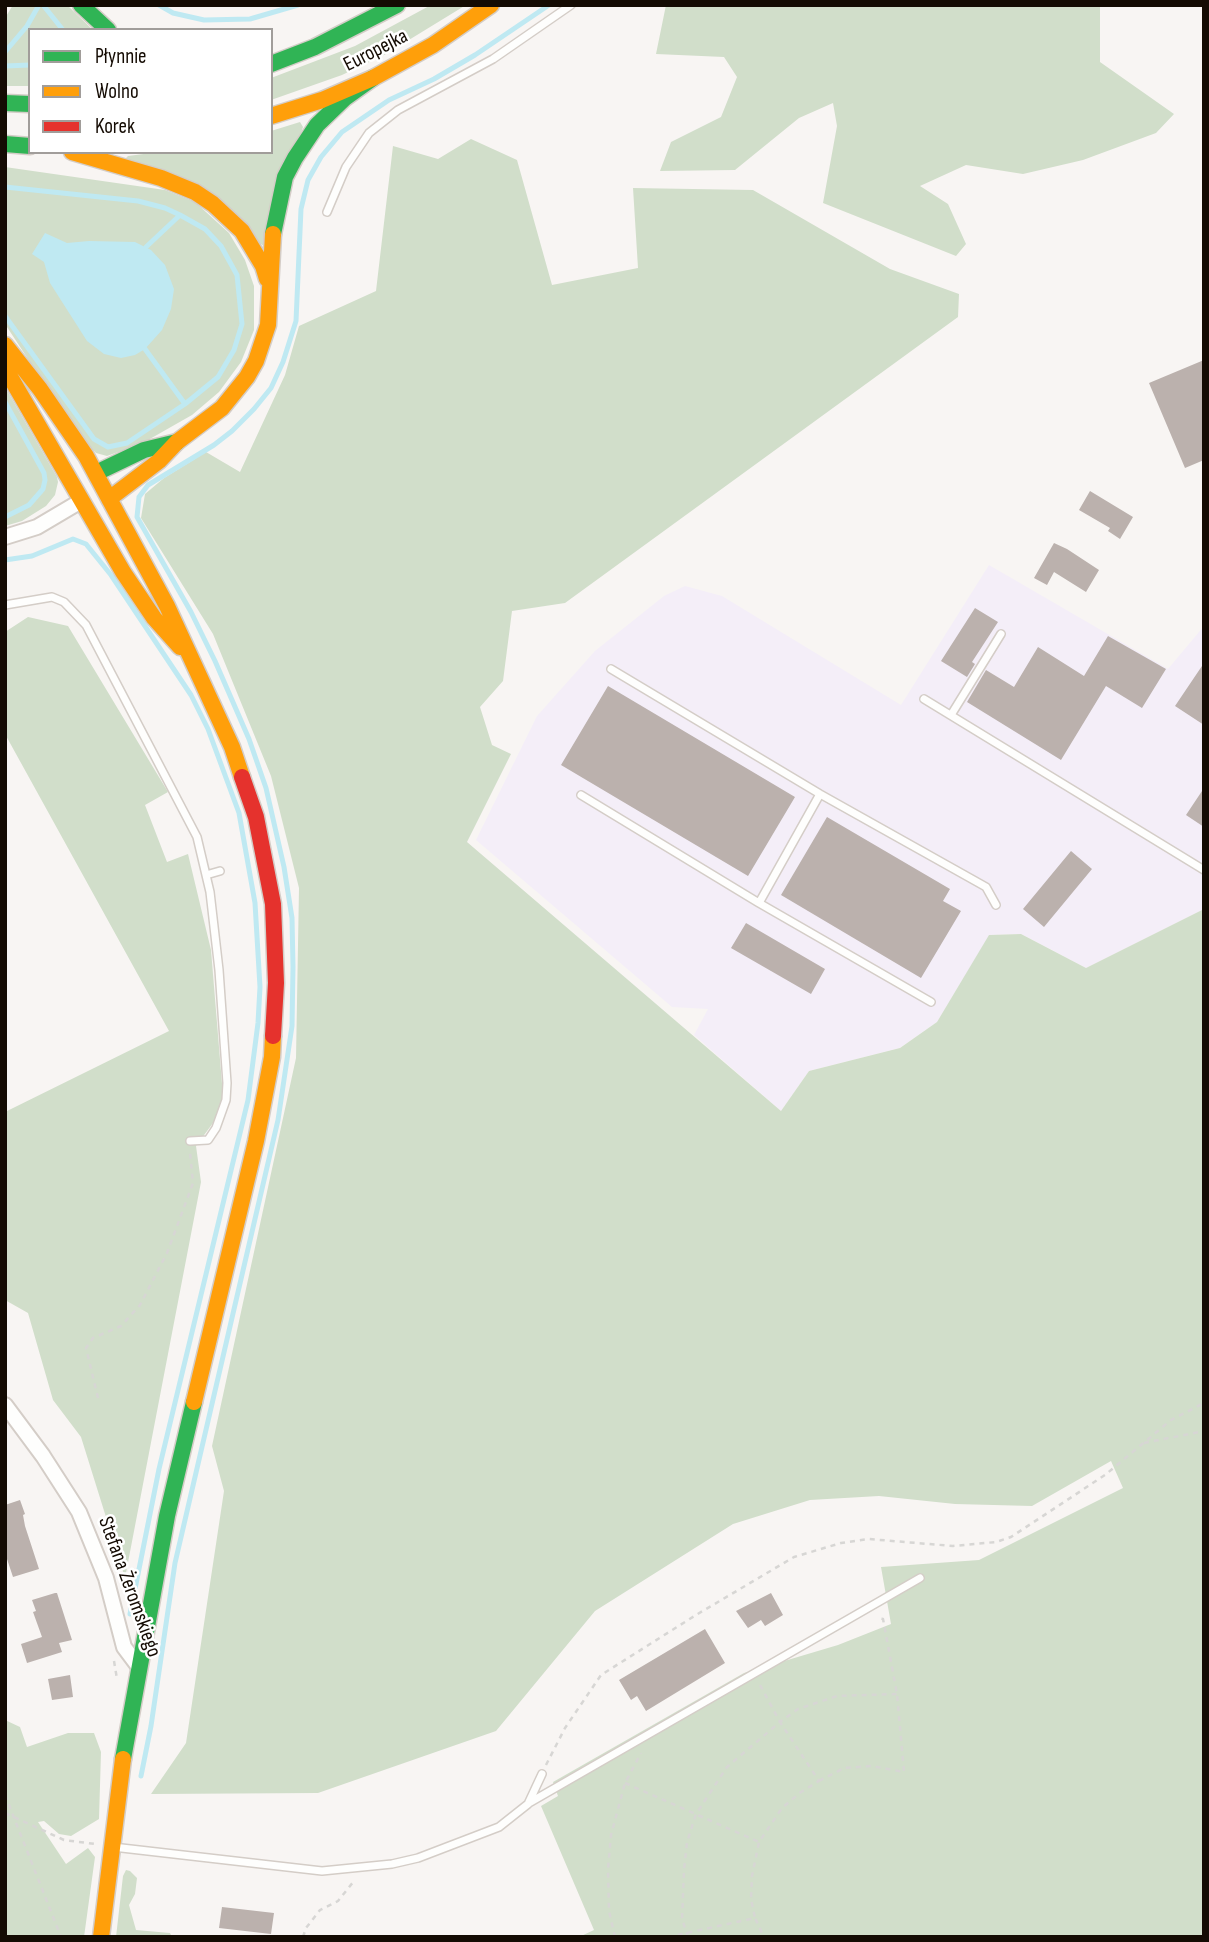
<!DOCTYPE html>
<meta charset="utf-8">
<style>
body{margin:0}
#map{position:relative;width:1209px;height:1942px;overflow:hidden;background:#f8f5f3;font-family:"Sofia Sans Condensed",sans-serif}
canvas{display:block}
.frame{position:absolute;inset:0;border:7px solid #140b03;pointer-events:none}
.legend{position:absolute;left:28px;top:28px;width:245px;height:126px;box-sizing:border-box;background:#fff;border:2px solid #a19d9a;margin:0;padding:9px 12px;list-style:none;font-size:21px;color:#140b03}
.legend li{display:flex;align-items:center;gap:14px;height:35px}
.legend b{width:35px;border:2px solid #a19d9a}
</style>
<div id="map">
<canvas width="1209" height="1942"></canvas>
<div class="frame"></div>
<ul class="legend">
<li><b style="height:9px;background:#30b455"></b>Płynnie</li>
<li><b style="height:9px;background:#ff9f0a"></b>Wolno</li>
<li><b style="height:9px;background:#e5322d"></b>Korek</li>
</ul>
</div>
<script>
const c = document.querySelector('canvas').getContext('2d');
c.lineJoin = 'round';
function fillPath(path, color) { c.fillStyle = color; c.fill(path, 'evenodd'); }
const poly = rows => new Path2D(rows.map(r => 'M' + r).join(''));
function trace(path, color, width, dash) { c.strokeStyle = color; c.lineWidth = width; c.lineCap = dash ? 'butt' : 'round'; c.setLineDash(dash || []); c.stroke(path); }
function write(font, color, halo, rows, align = 'center') {
  c.font = font + ' "Sofia Sans Condensed",sans-serif'; c.lineWidth = 5; c.setLineDash([]); c.textBaseline = 'middle'; c.strokeStyle = halo; c.fillStyle = color; for (const [text, x, y, turn = 0] of rows) {
    c.save(); c.translate(x, y); c.rotate((+turn || 0) * Math.PI / 180); c.textAlign = isNaN(turn) ? turn : align; if (halo) c.strokeText(text, 0, 0); c.fillText(text, 0, 0); c.restore();
  }
}
fillPath(poly([
 [989,565,1168,669,1204,626,1204,909,1086,968,1021,934,990,935,937,1022,900,1048,809,1071,781,1111,694,1035,708,1009,672,1007,476,840,537,716,595,651,664,596,685,586,722,596,901,705]
]), '#f4eef8');
fillPath(poly([
 [13,5,67,5,93,30,30,30,30,86,5,86,5,18],
 [431,5,466,5,386,54,342,75,271,100,271,78,355,46],
 [666,5,1100,5,1100,62,1174,114,1156,133,1083,160,1023,174,966,165,920,186,948,204,966,244,956,256,823,203,837,126,833,103,799,118,735,170,660,171,671,142,721,117,737,77,724,57,656,54],
 [300,122,303,127,264,246,125,159,128,156,159,152,271,152,271,131],
 [471,139,517,160,552,285,638,268,633,188,753,190,890,269,959,294,958,317,565,603,512,611,503,681,480,707,492,745,511,754,467,842,781,1111,809,1071,900,1048,937,1022,989,935,1021,934,1086,968,1204,909,1204,1937,579,1937,594,1930,541,1806,558,1796,553,1782,744,1673,838,1645,891,1624,881,1567,979,1560,1123,1488,1111,1461,1032,1506,955,1504,879,1496,810,1500,733,1524,595,1611,496,1731,318,1793,151,1794,186,1743,224,1491,212,1446,296,1058,299,888,271,776,213,634,141,518,145,494,164,478,206,452,240,472,285,375,299,326,376,291,393,146,438,159],
 [5,167,165,190,195,202,229,233,245,260,254,286,254,330,241,362,219,392,192,415,141,444,107,456,96,453,76,432,5,324],
 [5,387,57,477,58,482,55,495,46,506,22,521,5,526],
 [28,617,68,626,168,792,145,805,167,862,188,854,211,950,224,1108,196,1146,201,1182,125,1578,81,1437,53,1400,28,1313,5,1300,5,1112,169,1031,5,734,5,632],
 [5,1720,20,1727,27,1747,68,1733,94,1733,101,1752,99,1819,71,1836,59,1834,44,1821,38,1822,66,1864,88,1848,95,1857,84,1937,5,1937],
 [126,1870,130,1871,137,1878,135,1894,129,1905,136,1930,170,1933,172,1937,116,1937,123,1876]
]), '#d1deca');
fillPath(poly([
 [45,233,67,243,89,241,135,242,151,250,165,265,174,289,171,309,162,330,145,349,135,355,121,358,104,354,87,341,50,283,44,262,32,254]
]), '#bfe9f2');
trace(poly([
 [43,5,63,30],
 [159,5,173,13,204,20,250,19,298,5],
 [5,52,27,26,39,5],
 [5,66,30,65],
 [5,187,138,201,165,208,180,215],
 [5,316,94,439,108,447,127,443,185,404,218,377,234,350,242,324,237,275,221,246,205,229,180,215,146,247],
 [145,349,185,404],
 [5,402,44,473,45,480,43,489,29,505,5,517],
 [5,560,32,556,73,539,86,544,111,575,191,695,208,729,239,813,255,903,260,987,258,1023,248,1100,159,1469,130,1614],
 [141,1776,151,1726,175,1563,278,1120,292,1026,293,967,292,918,284,867,266,788,249,739,215,661,191,612,137,517,139,497,148,485,214,445,232,431,254,409,271,388,283,362,296,321,301,209,308,180,321,157,342,132,389,100,434,79,475,55,549,5]
]), '#bfe9f2', 5);
fillPath(poly([
 [1204,360,1204,460,1185,468,1149,383],
 [1090,491,1133,517,1120,539,1108,531,1110,528,1079,510],
 [1054,543,1067,549,1099,570,1086,592,1054,572,1047,585,1034,578],
 [975,608,998,622,972,662,975,664,967,677,941,661],
 [1108,636,1166,669,1142,708,1106,686,1061,760,967,702,986,670,1014,687,1038,647,1084,676],
 [1204,663,1204,725,1175,706],
 [608,686,795,797,748,876,561,765],
 [1204,788,1204,827,1186,815],
 [827,817,950,889,943,901,961,911,921,978,781,895],
 [1071,851,1092,869,1044,927,1023,909],
 [746,923,825,969,811,994,731,948],
 [20,1500,25,1514,23,1515,25,1526,39,1569,13,1577,5,1553,5,1505],
 [55,1593,57,1593,72,1640,59,1643,62,1652,27,1663,21,1644,42,1637,33,1612,36,1611,32,1600],
 [771,1593,783,1615,765,1626,761,1620,748,1628,736,1611],
 [705,1629,725,1663,646,1711,637,1696,631,1700,619,1680],
 [70,1675,73,1697,52,1700,48,1679],
 [222,1907,274,1913,271,1934,219,1928]
]), '#bbb1ad');
const lane = poly([
 [327,212,346,167,369,133,398,110,493,59,571,5],
 [5,605,52,597,64,602,86,625,197,837,210,892,219,970,227,1083,226,1100,216,1128,208,1140,190,1141],
 [611,669,820,794,986,887,996,905],
 [924,699,1204,870],
 [951,715,1001,634],
 [820,794,759,903,931,1002],
 [581,795,759,903],
 [206,875,220,871],
 [529,1803,920,1578],
 [113,1847,322,1871,392,1864,418,1858,499,1827,528,1804,542,1774]
]);
const street = poly([
 [5,537,37,527,81,501],
 [5,1405,43,1456,79,1512,106,1578,124,1647,139,1667]
]);
const fast = poly([
 [81,5,108,30],
 [271,64,315,47,397,5],
 [5,103,30,104],
 [5,144,30,146],
 [273,234,285,177,295,158,317,125,345,98,373,78],
 [96,473,144,450,177,442],
 [123,1759,167,1516,194,1402]
]);
const slow = poly([
 [271,116,322,100,373,78,433,45,491,5],
 [72,152,161,178,195,192,213,204,242,231,263,266,267,279],
 [5,345,40,389,86,456,167,606,232,747,242,777],
 [5,368,123,572,154,618,180,647],
 [109,499,159,461,177,442,222,408,247,377,256,361,268,325,273,234],
 [194,1402,256,1141,272,1057,273,1036],
 [101,1937,123,1759]
]);
const jam = poly([
 [242,777,256,817,273,904,276,983,273,1036]
]);
trace(lane, '#d4cdc7', 10);
trace(street, '#d4cdc7', 18);
trace(fast, '#d4cdc7', 19);
trace(slow, '#d4cdc7', 19);
trace(jam, '#d4cdc7', 19);
trace(poly([
 [98,1398,86,1348,93,1338,121,1326,140,1305,167,1253,193,1183,190,1152],
 [1144,1443,1204,1431],
 [114,1661,117,1679],
 [760,1685,780,1722,798,1709,837,1696,897,1694],
 [546,1765,565,1728,601,1675,696,1615,794,1557,841,1543,869,1539,953,1546,996,1542,1011,1537,1105,1475,1171,1420,1204,1403],
 [819,1781,844,1768,872,1766,904,1772,897,1694,883,1619,877,1618],
 [625,1783,759,1842],
 [5,1795,61,1937],
 [5,1813,64,1840,95,1844],
 [303,1937,306,1928,320,1910,338,1901,354,1881],
 [615,1937,609,1911,608,1869,611,1835,625,1783,641,1753],
 [668,1937,755,1918,764,1937],
 [688,1937,682,1919,684,1870,687,1842,696,1814,727,1767,780,1722,819,1781,801,1792,782,1808,759,1842,752,1876,751,1899,755,1918]
]), '#d7d6d4', 2.5, [5, 5]);
trace(lane, '#fefefd', 7);
trace(street, '#fefefd', 14);
trace(fast, '#30b455', 16);
trace(slow, '#ff9f0a', 16);
trace(jam, '#e5322d', 16);
write('21px', '#140b03', '#fff', [
 ["Europejka",376,51,-27],
 ["Stefana Żeromskiego",129,1587,70]
]);
</script>
